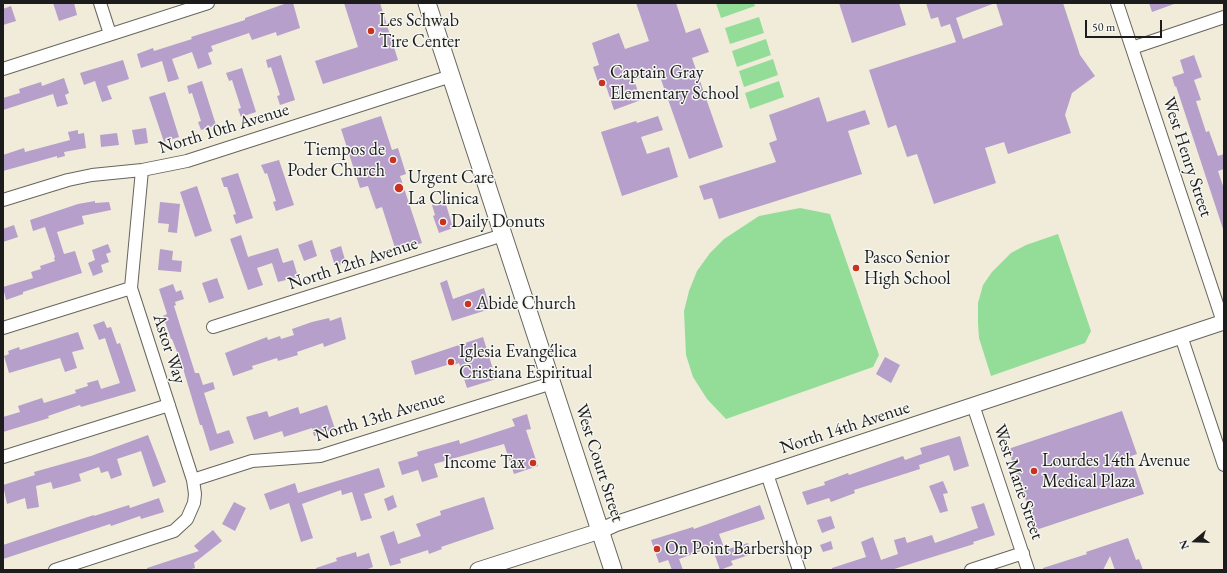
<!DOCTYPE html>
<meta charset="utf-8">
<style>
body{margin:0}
#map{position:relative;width:1227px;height:573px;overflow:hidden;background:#f0ecd9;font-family:"EB Garamond",serif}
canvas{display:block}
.frame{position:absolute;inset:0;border:4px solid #1c1c1c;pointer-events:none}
.north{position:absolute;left:1175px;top:521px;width:40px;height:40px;-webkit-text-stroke:3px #f6f6f2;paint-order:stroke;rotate:251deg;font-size:11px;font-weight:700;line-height:16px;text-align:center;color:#1c1c1c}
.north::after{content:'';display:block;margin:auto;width:14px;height:18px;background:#1c1c1c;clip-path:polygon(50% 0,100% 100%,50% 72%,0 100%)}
.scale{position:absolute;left:1085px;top:20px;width:77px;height:18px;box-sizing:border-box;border:2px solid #1c1c1c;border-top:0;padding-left:5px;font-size:12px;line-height:14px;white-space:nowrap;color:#1c1c1c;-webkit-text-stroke:3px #f6f6f2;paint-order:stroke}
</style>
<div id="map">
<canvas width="1227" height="573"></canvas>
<div class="frame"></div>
<div class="north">N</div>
<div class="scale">50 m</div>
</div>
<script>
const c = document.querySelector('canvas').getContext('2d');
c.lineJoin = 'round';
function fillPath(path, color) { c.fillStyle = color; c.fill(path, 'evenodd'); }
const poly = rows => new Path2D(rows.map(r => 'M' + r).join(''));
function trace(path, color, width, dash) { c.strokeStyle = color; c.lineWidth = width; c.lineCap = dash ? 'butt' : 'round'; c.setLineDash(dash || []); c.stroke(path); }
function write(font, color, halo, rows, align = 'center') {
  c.font = font + ' "EB Garamond",serif'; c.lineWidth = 3; c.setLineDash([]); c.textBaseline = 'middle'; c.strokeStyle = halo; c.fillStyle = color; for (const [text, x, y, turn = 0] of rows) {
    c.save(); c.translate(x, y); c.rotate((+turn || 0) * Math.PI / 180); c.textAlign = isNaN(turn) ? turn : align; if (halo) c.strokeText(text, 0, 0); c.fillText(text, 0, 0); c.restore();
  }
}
fillPath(poly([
 [716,3,754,3,755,6,721,18],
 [759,17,764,33,730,44,725,28],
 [766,39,771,55,737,67,732,51],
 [773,59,778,75,744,87,739,71],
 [779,81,784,97,750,109,745,93],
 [800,208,830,214,879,355,873,367,726,419,707,399,693,377,686,355,684,311,689,291,697,271,710,253,724,239,759,216],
 [1058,234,1091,331,1085,343,991,376,979,338,978,323,978,303,983,285,992,272,1011,253,1026,245]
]), '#94dd98');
fillPath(poly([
 [53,3,74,3,77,15,59,21],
 [287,3,293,3,300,28,277,36,276,32,252,40,249,33,211,46,213,51,208,53,212,64,198,69,192,52,172,59,179,79,168,82,162,61,141,68,137,54,153,48,154,51,192,39,191,37,245,20,245,18],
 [344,3,380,3,398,60,323,84,315,61,358,47],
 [636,3,676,3,686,33,700,28,709,52,692,58,723,147,689,159,658,71,634,80,641,100,614,110,605,83,599,85,593,67,599,65,592,43,619,33,625,49,649,41],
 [839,3,899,3,906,25,852,43],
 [926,3,995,3,956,18,963,39,1003,25,996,3,1063,3,1080,55,1095,76,1072,93,1065,115,1071,133,1008,154,1004,142,985,148,996,183,934,204,917,154,907,157,896,125,888,128,869,70,956,42,950,24,941,27,938,17,931,19],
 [1149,3,1174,3,1174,4,1152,12],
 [11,6,16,21,3,25,3,9],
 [281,55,295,100,280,105,277,96,280,95,271,67,268,68,266,60],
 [1194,55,1202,77,1194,80,1201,100,1196,101,1206,132,1209,131,1218,156,1224,154,1224,169,1218,171,1224,189,1223,229,1176,86,1175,87,1172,77,1184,73,1180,60],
 [123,60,129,79,107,86,112,99,102,102,95,81,84,85,80,73],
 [242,68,256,112,241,117,238,109,241,108,232,80,229,81,226,73],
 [64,78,69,93,65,95,68,104,57,107,53,94,3,110,3,98,20,93,19,89,41,82,42,86],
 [202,81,216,125,201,130,198,122,201,121,192,93,189,94,187,86],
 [165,92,179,137,164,142,149,97],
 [819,97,827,122,865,110,870,124,848,131,862,174,719,219,712,198,704,200,699,186,776,162,769,143,777,140,769,115],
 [381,116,392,150,398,148,406,174,400,176,422,243,396,251,382,207,376,209,368,186,360,188,341,129],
 [658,116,663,130,641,137,647,154,669,147,678,177,622,196,601,132,636,121,637,123],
 [146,128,148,143,135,145,132,130],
 [78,130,78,134,84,133,86,148,64,152,65,156,57,158,57,156,3,171,3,155,24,148,25,152,70,140,68,132],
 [117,133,119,145,101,147,100,135],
 [279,160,294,205,276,211,273,202,276,201,267,173,265,174,261,165],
 [238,173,253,218,236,224,233,215,236,214,227,187,224,187,221,178],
 [197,186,212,231,195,237,180,192],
 [95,201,95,203,109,202,111,210,82,216,84,224,57,232,64,254,75,251,82,273,23,292,23,294,6,300,3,287,33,278,31,272,41,269,40,266,55,261,54,258,55,257,45,227,33,231,30,220,78,204],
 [445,201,453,228,439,233,433,216,435,215,432,205],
 [160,202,180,204,177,233,168,232,169,224,158,223],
 [14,225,18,237,3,242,3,229],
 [241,235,248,257,278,248,283,263,293,260,298,277,278,282,272,263,257,268,263,285,248,290,230,239],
 [312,240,317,256,304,261,298,245],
 [108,244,111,252,106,254,109,262,101,265,103,272,93,276,88,263,95,260,92,250],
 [341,246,346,263,335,266,330,250],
 [160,249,173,251,172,260,182,261,181,272,158,270],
 [217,278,224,298,209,303,202,283],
 [447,280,453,299,484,288,490,309,452,321,440,283],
 [173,284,176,292,181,290,184,299,175,302,176,305,174,306,195,373,199,373,203,385,213,382,215,389,204,393,217,434,229,430,234,443,210,451,202,425,200,425,182,365,172,339,171,339,163,316,167,314,159,289],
 [341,317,346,339,324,347,323,343,297,352,298,355,278,361,277,358,252,366,253,369,233,376,225,353,267,337,268,340,280,336,281,339,294,335,292,329,312,322,329,318,330,321],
 [104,321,107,328,111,327,117,344,120,343,136,391,81,407,80,405,48,416,49,418,3,432,3,417,20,412,18,406,42,398,44,403,76,393,75,390,88,386,87,383,98,380,101,389,120,383,105,338,99,340,93,325],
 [78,332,84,349,72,352,77,368,65,372,60,358,9,373,4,356,9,354,8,351,19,347,20,350],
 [483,337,496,379,467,388,459,363,451,366,450,364,415,375,411,361],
 [885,357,900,365,891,383,876,374],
 [327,405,335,429,314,436,312,428,284,437,282,431,254,440,246,417,267,411,269,417,298,407,300,414],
 [1122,411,1137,454,1131,456,1144,494,1036,530,1008,449],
 [527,414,531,429,526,430,538,466,514,474,504,444,434,464,438,477,422,482,418,470,402,475,398,462,418,456,417,452,459,440,460,444,515,426,512,419],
 [148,435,166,482,153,487,141,451,117,459,122,475,111,479,108,471,101,473,99,467,79,474,81,481,68,485,53,489,51,482,36,486,39,507,27,509,25,498,7,504,3,485,35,475,34,472,91,456],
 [960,436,969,466,954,471,949,455,919,465,920,469,854,490,855,493,831,502,829,498,807,505,802,492,825,485,824,482,848,473,849,475,903,456,905,460,922,454,920,448],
 [379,468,385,487,364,494,372,518,361,521,352,492,342,495,341,490,302,504,313,538,301,542,289,503,270,510,264,494,295,483,298,493],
 [943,481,948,493,943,494,948,511,940,513,929,486],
 [393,495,397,507,388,511,384,499],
 [484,497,494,529,441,547,442,549,429,554,428,550,400,559,401,563,390,566,380,536,394,531,398,544,421,536,416,524,441,515,440,511],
 [159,498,164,512,141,519,140,516,111,526,110,524,3,559,3,545,94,515,94,516,129,505,130,508],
 [234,502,246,508,235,531,222,524],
 [984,503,995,535,973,542,974,544,891,570,832,570,832,568,866,557,861,542,873,537,881,560,898,554,894,540,905,537,907,543,932,535,935,543,978,528,971,507],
 [760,505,765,519,719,534,725,550,748,543,752,554,731,561,733,565,720,570,712,547,679,559,683,570,672,570,668,560,659,563,651,540,693,527,694,529],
 [831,516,835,528,822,533,817,520],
 [213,530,222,541,194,563,195,568,188,570,147,570,147,568,199,551,194,546],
 [1128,538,1136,560,1139,559,1143,570,1115,570,1110,556,1103,570,1043,570,1043,568,1087,554,1086,552],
 [831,541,833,549,823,552,820,545],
 [356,552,357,557,369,553,373,567,365,570,316,570,316,568,337,561,336,558]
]), '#b69fca');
const minor = poly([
 [100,3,110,34],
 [1117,3,1223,322],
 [1132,48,1224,17],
 [3,69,208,3],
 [3,200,68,180,92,175,142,170,187,161,451,76],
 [213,327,503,235],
 [3,328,131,288],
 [1181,336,1224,465],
 [973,405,1028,570],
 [3,457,169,405],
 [767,474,799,570],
 [193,480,252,461,320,456,552,383],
 [55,570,174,531,187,519,194,503,195,494,193,480,131,288,142,170],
 [971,570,1023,553]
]);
const tertiary = poly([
 [478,570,600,531,615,524,1224,322]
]);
const secondary = poly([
 [427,3,613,570]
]);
trace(minor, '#66655e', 14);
trace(tertiary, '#66655e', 17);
trace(secondary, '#66655e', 19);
trace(minor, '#fff', 12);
trace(tertiary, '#fff', 15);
trace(secondary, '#fff', 17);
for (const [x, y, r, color] of [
 [371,31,4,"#c8321e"],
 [602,83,4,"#c8321e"],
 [393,160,4,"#c8321e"],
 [399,188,5,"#c8321e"],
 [443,222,4,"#c8321e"],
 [856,268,4,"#c8321e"],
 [468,304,4,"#c8321e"],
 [451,362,4,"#c8321e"],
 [533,463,4,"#c8321e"],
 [1034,471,4,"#c8321e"],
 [657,549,4,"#c8321e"]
]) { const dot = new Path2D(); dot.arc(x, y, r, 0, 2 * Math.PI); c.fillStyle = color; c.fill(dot); trace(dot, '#f6f6f2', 1.5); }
write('18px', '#1c1c1c', '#f6f6f2', [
 ["Les Schwab",379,21],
 ["Tire Center",379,42],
 ["Captain Gray",610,73],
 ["Elementary School",610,94],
 ["Tiempos de",385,150,"right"],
 ["Poder Church",385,171,"right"],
 ["Urgent Care",408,178],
 ["La Clinica",408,199],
 ["Daily Donuts",451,222],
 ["Pasco Senior",864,258],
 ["High School",864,279],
 ["Abide Church",476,304],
 ["Iglesia Evangélica",459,352],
 ["Cristiana Espiritual",459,373],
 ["Lourdes 14th Avenue",1042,461],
 ["Medical Plaza",1042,482],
 ["Income Tax",525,463,"right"],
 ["On Point Barbershop",665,549]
], 'left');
write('18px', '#1c1c1c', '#f6f6f2', [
 ["North 10th Avenue",224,129,-17],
 ["West Henry Street",1187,157,72],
 ["North 12th Avenue",353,264,-18],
 ["Astor Way",169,349,72],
 ["North 13th Avenue",380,417,-17],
 ["North 14th Avenue",845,428,-18],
 ["West Court Street",599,463,72],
 ["West Marie Street",1018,482,71]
]);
</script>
